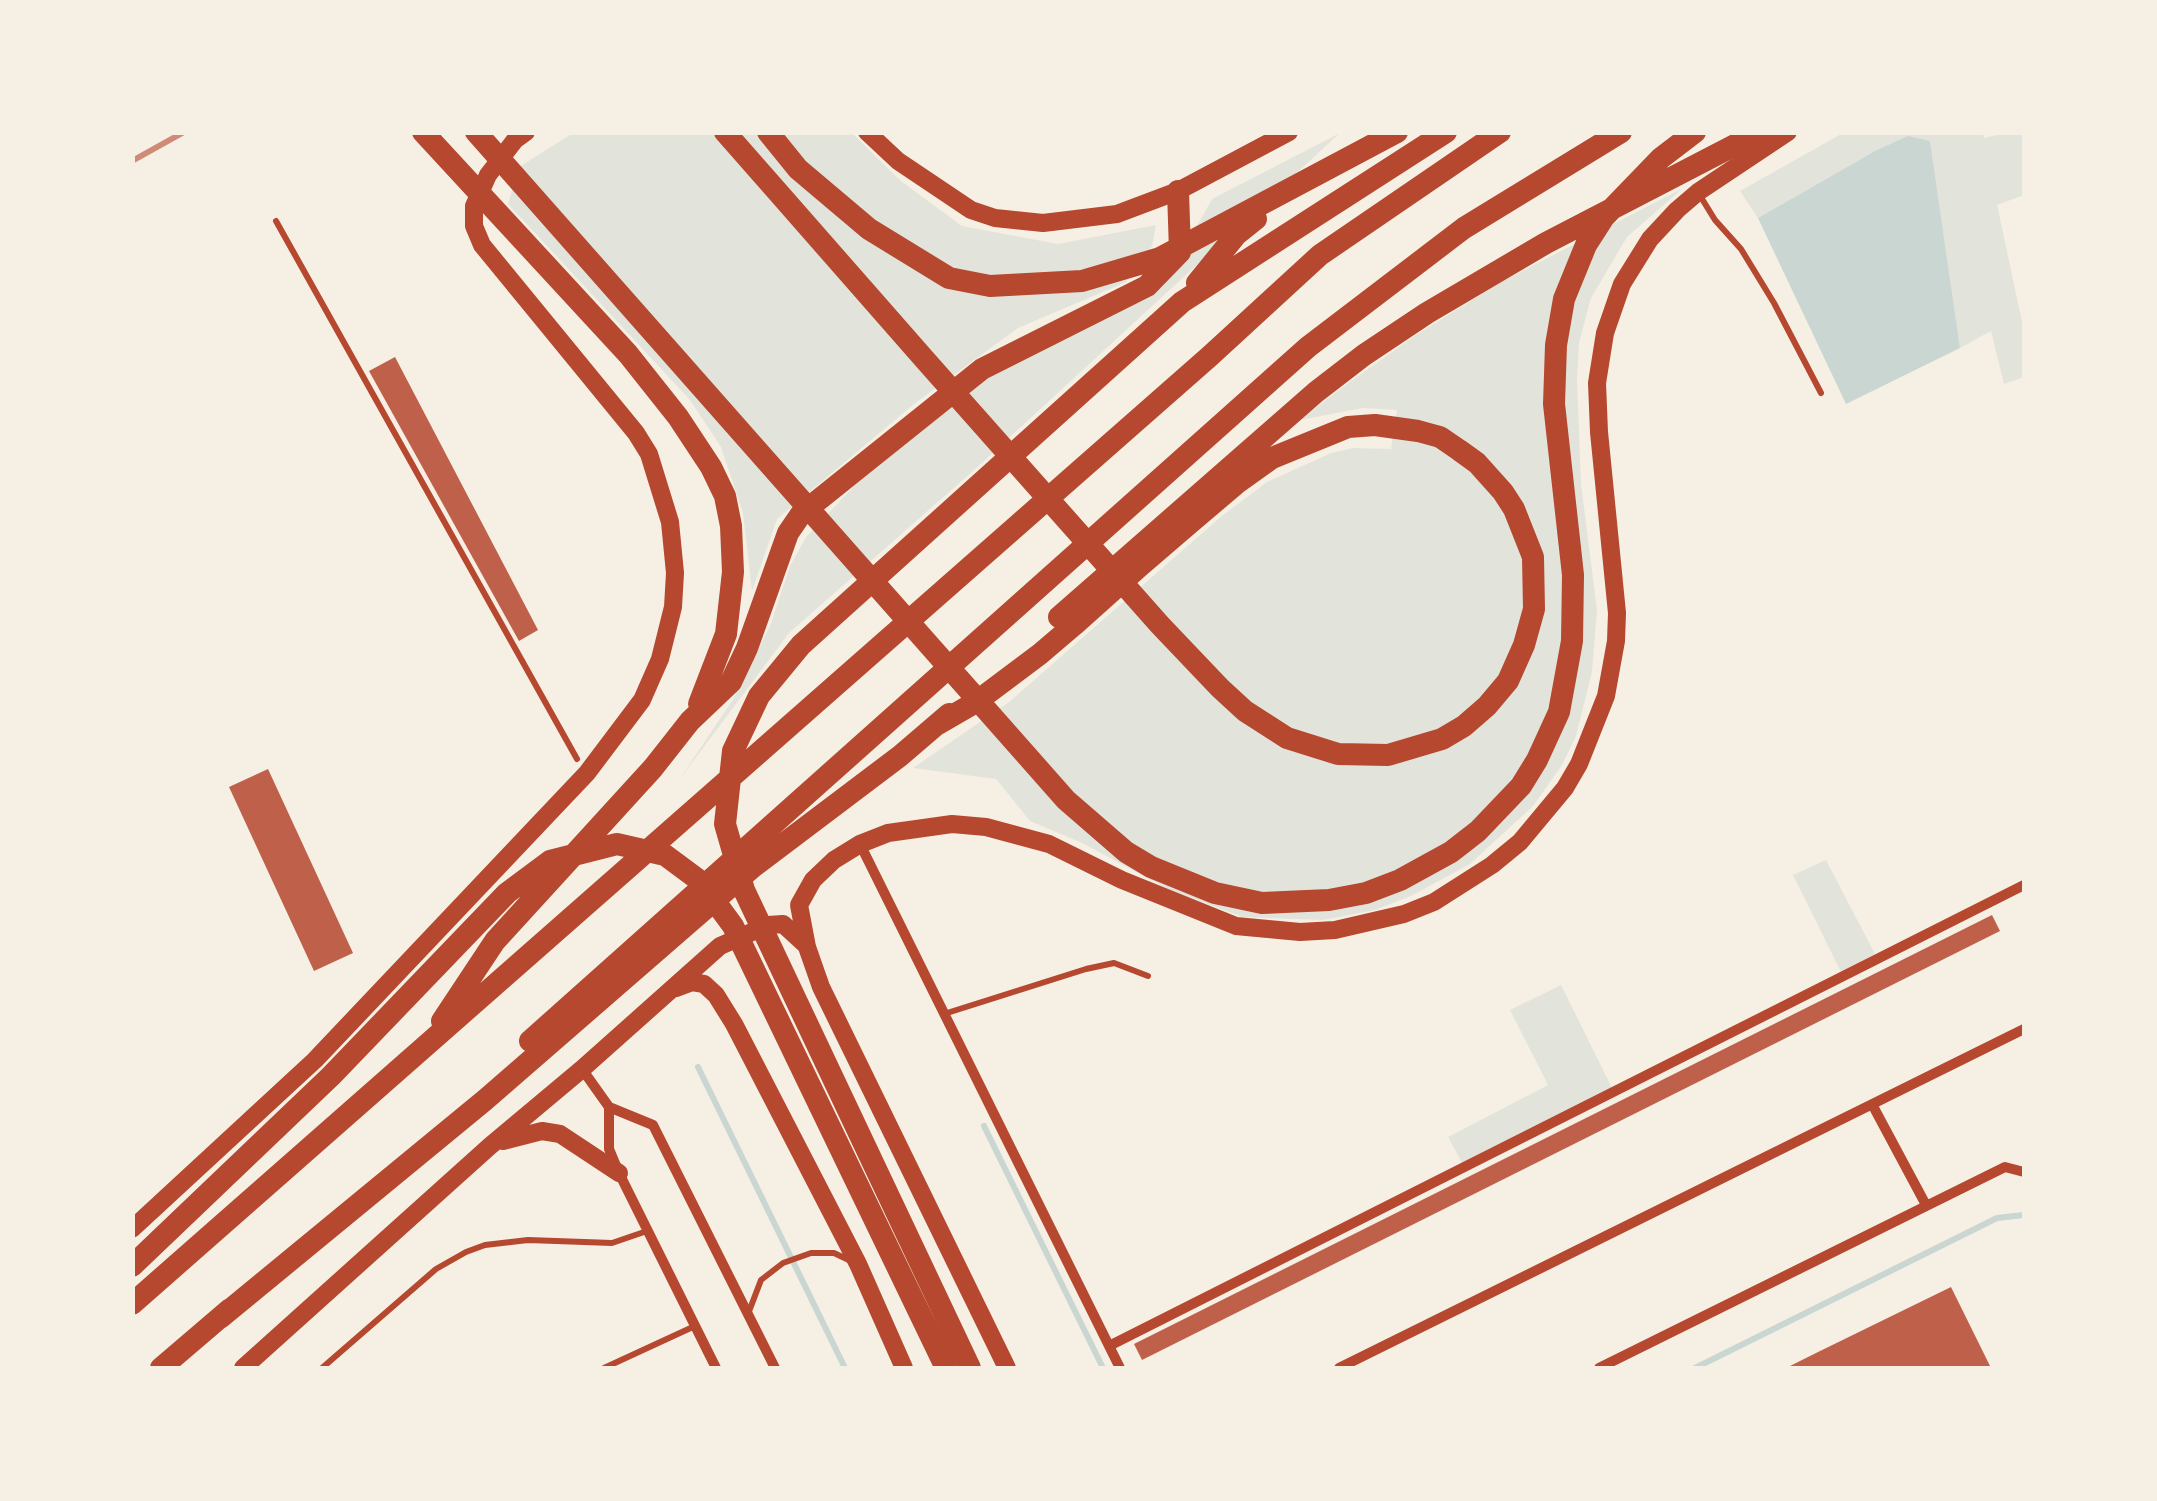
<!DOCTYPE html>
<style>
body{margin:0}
#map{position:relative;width:2157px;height:1501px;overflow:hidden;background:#f6efe4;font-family:"Source Sans 3",sans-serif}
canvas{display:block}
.frame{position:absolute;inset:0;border:135px solid #f6efe4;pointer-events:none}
</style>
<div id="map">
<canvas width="2157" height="1501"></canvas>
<div class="frame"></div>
</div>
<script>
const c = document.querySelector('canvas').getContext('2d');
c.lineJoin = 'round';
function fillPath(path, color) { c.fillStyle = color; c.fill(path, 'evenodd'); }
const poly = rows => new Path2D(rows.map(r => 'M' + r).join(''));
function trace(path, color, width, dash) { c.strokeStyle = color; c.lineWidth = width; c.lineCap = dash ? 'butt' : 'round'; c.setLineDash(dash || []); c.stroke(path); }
fillPath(poly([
 [851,132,901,181,962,226,1058,244,1156,225,1152,246,1126,282,1018,328,914,404,777,519,752,591,743,513,721,447,690,400,508,204,519,167,573,133],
 [1982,132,1984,138,2004,133,2024,133,2024,195,1997,205,2024,331,2024,377,2004,384,1991,331,1960,348,1930,141,1875,151,1758,218,1740,191,1843,133],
 [1340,133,973,471,789,633,679,780,732,701,770,626,790,566,806,537,856,484,990,376,1163,287,1212,199],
 [1683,188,1627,237,1591,298,1579,343,1577,379,1581,484,1597,610,1592,672,1576,736,1562,765,1533,806,1470,864,1413,895,1375,910,1323,920,1243,917,1172,891,1082,843,1030,821,996,779,913,768,1009,702,1223,515,1267,482,1331,453,1353,448,1391,449,1397,410,1363,408,1300,420,1347,384,1416,335,1503,281],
 [1826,860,1875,954,1841,972,1793,875],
 [1561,985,1612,1088,1462,1163,1448,1137,1548,1085,1510,1010]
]), '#e2e4dc');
fillPath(poly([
 [1908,136,1930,141,1960,348,1846,404,1758,218,1875,151]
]), '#c9d6d2');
trace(poly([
 [698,1067,845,1368],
 [984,1126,1103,1368],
 [1695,1368,1997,1218,2024,1215]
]), '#c9d6d2', 6);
fillPath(poly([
 [395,357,538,630,519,641,369,371],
 [268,769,353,953,314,971,229,787],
 [1992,915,2000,931,1142,1360,1134,1344],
 [1951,1287,1991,1368,1786,1368,1816,1353]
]), '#bf614a');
trace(poly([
 [1699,194,1715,220,1741,249,1774,303,1821,393],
 [276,221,577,759],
 [947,1013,1086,969,1114,963,1148,976],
 [748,1314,761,1280,783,1263,811,1253,834,1253,853,1262],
 [322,1368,436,1269,466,1252,485,1245,528,1240,612,1243,647,1231],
 [604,1368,695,1326]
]), '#b5482f', 6);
trace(poly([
 [860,844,1120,1368],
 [582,1069,609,1107,609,1149,619,1173,716,1368],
 [1873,1106,1926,1205],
 [609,1107,653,1125,775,1368],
 [1109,1346,2024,885],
 [1339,1368,2024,1029],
 [1599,1368,2005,1167,2024,1172]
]), '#b5482f', 10);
trace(poly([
 [867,132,898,161,971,210,995,218,1043,223,1117,214,1178,191,1289,132],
 [676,988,692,982,704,984,716,995,734,1024,858,1264,904,1368],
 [503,1141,542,1131,560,1134,619,1173],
 [132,1229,315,1060,587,773,642,700,660,659,673,607,675,573,670,522,649,454,636,433,482,245,474,226,474,206,488,175,515,140,526,132],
 [243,1368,490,1146,582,1069,720,946,768,925,783,924,807,946],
 [1007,1368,821,987,807,947,799,905,813,880,834,860,860,844,888,833,952,824,986,827,1049,844,1122,880,1236,926,1300,932,1335,930,1404,914,1434,902,1492,865,1520,842,1565,788,1579,764,1606,696,1616,641,1617,613,1599,432,1597,383,1605,333,1622,284,1650,239,1677,210,1698,192,1788,132]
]), '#b5482f', 18);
trace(poly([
 [423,132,628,354,678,417,711,467,725,496,731,526,733,572,726,634,699,704],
 [476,132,1066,800,1126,852,1151,867,1215,893,1262,903,1329,900,1366,893,1400,880,1451,852,1478,831,1521,786,1537,760,1559,712,1572,641,1573,575,1554,404,1556,345,1564,299,1586,245,1604,217,1661,158,1695,132],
 [725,132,776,190,926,361,1160,625,1220,688,1245,711,1287,738,1338,754,1388,755,1442,739,1464,726,1487,706,1508,681,1524,645,1534,609,1533,557,1514,509,1503,492,1477,463,1459,450,1440,437,1418,431,1375,425,1348,427,1272,458,1237,483,1191,522,1140,566,1074,625,1040,654,976,702,938,724],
 [768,132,798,169,869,229,949,278,990,286,1082,281,1160,258,1397,132],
 [1197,283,1236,235,1256,219],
 [1059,617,1316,392,1364,355,1427,313,1546,243,1760,132],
 [442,1021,495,941,653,768,690,721,731,682,747,648,788,533,801,514,982,369,1147,286,1180,252,1178,191],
 [530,1041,1308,347,1464,228,1621,132],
 [132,1266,331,1076,507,893,550,861,617,844,665,855,700,881,733,926,946,1368],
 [132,1304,1210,356,1320,255,1500,132],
 [220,1318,485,1100,753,867,900,756,949,714],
 [161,1368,230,1309],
 [970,1368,744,890,725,824,733,751,759,696,801,645,1182,302,1446,132]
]), '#b5482f', 22);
trace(poly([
 [132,161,184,132]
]), '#cf8b77', 6);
</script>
